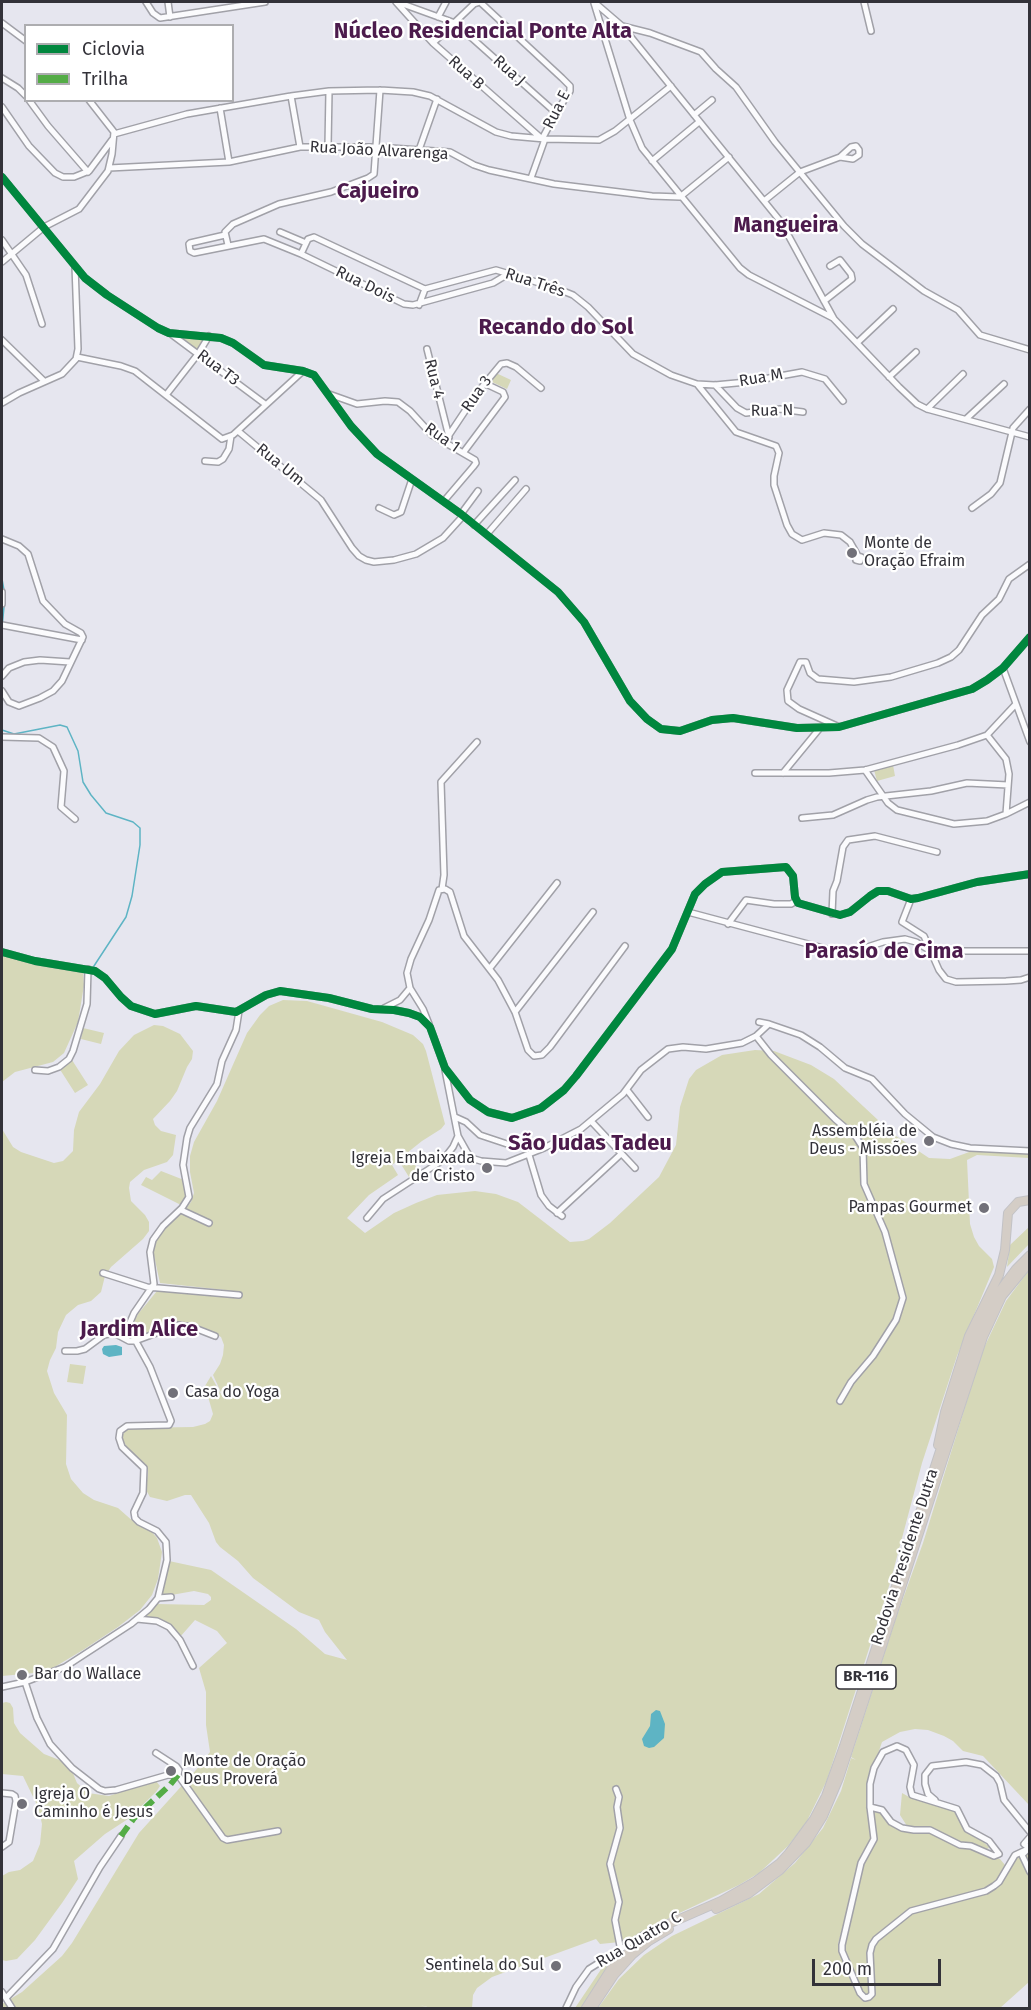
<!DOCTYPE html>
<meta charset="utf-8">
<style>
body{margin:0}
#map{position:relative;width:1031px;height:2010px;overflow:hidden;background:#e6e6ef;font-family:"Fira Sans",sans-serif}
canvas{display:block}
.frame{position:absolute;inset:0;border:3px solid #333239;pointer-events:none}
.legend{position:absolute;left:24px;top:24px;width:210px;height:78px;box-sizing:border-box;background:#fff;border:2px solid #adadb0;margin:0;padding:8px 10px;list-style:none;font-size:18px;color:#333239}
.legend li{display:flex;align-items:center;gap:12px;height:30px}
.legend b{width:30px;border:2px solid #adadb0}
.scale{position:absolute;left:812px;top:1959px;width:129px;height:27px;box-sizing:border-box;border:3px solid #333239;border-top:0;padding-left:8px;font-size:18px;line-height:21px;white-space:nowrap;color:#333239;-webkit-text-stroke:4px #fff;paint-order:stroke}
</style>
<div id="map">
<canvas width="1031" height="2010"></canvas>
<div class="frame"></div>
<ul class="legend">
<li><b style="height:8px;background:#00873e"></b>Ciclovia</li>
<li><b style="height:8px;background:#54ac46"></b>Trilha</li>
</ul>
<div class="scale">200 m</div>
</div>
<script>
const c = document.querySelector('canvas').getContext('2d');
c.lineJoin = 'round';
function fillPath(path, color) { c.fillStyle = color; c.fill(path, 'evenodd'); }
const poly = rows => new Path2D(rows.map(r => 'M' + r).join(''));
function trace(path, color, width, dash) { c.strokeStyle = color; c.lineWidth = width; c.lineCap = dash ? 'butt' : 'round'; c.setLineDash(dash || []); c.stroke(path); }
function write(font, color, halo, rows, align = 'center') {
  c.font = font + ' "Fira Sans",sans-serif'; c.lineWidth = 4.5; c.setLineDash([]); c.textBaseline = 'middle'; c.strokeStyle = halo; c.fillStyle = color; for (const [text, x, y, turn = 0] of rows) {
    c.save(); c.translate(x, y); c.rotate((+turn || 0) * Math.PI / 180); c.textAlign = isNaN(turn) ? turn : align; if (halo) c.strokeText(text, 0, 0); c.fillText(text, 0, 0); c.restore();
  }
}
fillPath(poly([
 [177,336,206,338,198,351],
 [496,373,511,380,507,389,492,382],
 [893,765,895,776,877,781,874,770],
 [2,954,34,964,83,971,84,985,78,1022,64,1053,53,1062,15,1072,2,1082],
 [283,1000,307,1001,382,1022,413,1035,423,1044,426,1051,445,1124,441,1129,422,1141,392,1165,398,1175,369,1195,347,1218,365,1233,394,1213,416,1203,437,1195,475,1191,496,1194,518,1202,570,1242,583,1241,589,1239,610,1223,659,1177,676,1145,680,1107,689,1079,696,1070,722,1055,755,1050,774,1051,811,1065,834,1079,893,1134,929,1158,950,1159,972,1151,984,1151,1029,1153,1029,1158,977,1155,967,1160,970,1224,974,1237,979,1246,992,1259,994,1267,957,1356,922,1463,890,1583,827,1780,806,1823,788,1846,759,1873,739,1885,673,1916,630,1941,600,1944,596,1939,492,1977,477,1988,473,1995,472,2008,431,2008,420,2005,429,2008,2,2008,2,2004,22,1992,62,1956,72,1943,139,1833,196,1770,210,1752,206,1725,206,1692,199,1668,227,1643,217,1631,195,1620,180,1637,171,1627,141,1618,157,1604,204,1605,211,1600,211,1597,208,1594,194,1591,160,1597,169,1561,211,1570,296,1629,325,1654,347,1660,325,1632,319,1620,299,1612,253,1578,238,1561,220,1547,216,1542,209,1523,191,1495,185,1495,167,1501,150,1497,146,1490,148,1471,146,1466,127,1447,123,1441,122,1436,125,1431,131,1428,193,1427,205,1424,210,1421,213,1414,205,1386,211,1376,225,1401,213,1375,220,1364,223,1355,224,1345,221,1337,194,1323,184,1322,171,1323,138,1337,132,1325,138,1314,157,1291,226,1297,225,1290,160,1283,153,1251,158,1237,163,1230,185,1210,191,1202,194,1193,190,1172,190,1156,194,1142,217,1101,247,1033,260,1015,269,1006],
 [154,1025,163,1026,180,1034,193,1051,192,1059,187,1067,177,1091,170,1101,153,1119,155,1125,161,1131,176,1135,173,1155,167,1162,144,1170,130,1182,129,1188,131,1201,145,1215,149,1222,149,1231,143,1239,111,1267,105,1276,101,1292,91,1301,78,1305,66,1315,58,1332,56,1348,50,1360,47,1371,54,1393,67,1415,66,1464,71,1479,83,1493,94,1500,118,1508,135,1523,151,1531,157,1538,162,1552,158,1579,152,1595,140,1610,118,1627,83,1650,53,1668,34,1673,2,1676,2,1129,13,1147,21,1152,54,1163,63,1161,73,1151,74,1130,79,1112,100,1084,119,1051,134,1035],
 [83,1028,104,1033,101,1044,81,1039],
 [72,1060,88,1085,75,1093,59,1068],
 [409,1155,419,1171,409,1177,399,1161],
 [161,1171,184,1180,186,1195,181,1205,141,1185,146,1177,152,1180],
 [1029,1227,1029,1244,1007,1267,1010,1245],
 [1029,1270,1029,1805,983,1756,963,1751,953,1741,944,1736,928,1730,915,1729,900,1732,882,1742,867,1787,867,1806,873,1838,856,1878,838,1944,840,1952,860,1998,863,2001,870,2000,873,1997,873,1951,879,1940,914,1912,990,1890,1018,1856,1029,1850,1029,1982,1000,2008,598,2008,619,1979,644,1955,672,1936,759,1894,795,1863,823,1828,841,1791,851,1758,856,1760,851,1757,895,1621,923,1543,982,1352,1006,1301],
 [70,1364,86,1366,83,1384,67,1382],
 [6,1702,10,1703,13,1708,14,1723,20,1733,44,1754,62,1761,72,1771,77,1783,88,1793,109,1796,151,1782,156,1781,160,1786,156,1792,128,1819,105,1834,74,1861,78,1879,62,1903,35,1940,17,1959,6,1961,2,1960,2,1876,9,1872,20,1870,33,1861,40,1844,42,1824,38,1807,23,1776,2,1774,2,1703],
 [902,1793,911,1798,952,1809,958,1816,964,1830,981,1840,988,1846,989,1848,985,1850,962,1843,934,1829,915,1829,907,1826,900,1815],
 [871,1809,880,1810,890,1823,926,1831,1000,1859,1005,1865,998,1881,986,1889,919,1908,875,1939,869,1965,869,1994,867,1996,864,1994,850,1964,844,1946,863,1864,876,1841,876,1831],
 [622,1952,583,2008,575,2008,606,1962]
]), '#d6d8b8');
fillPath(poly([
 [116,1345,122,1347,122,1355,109,1357,103,1354,102,1349,104,1346],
 [656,1710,660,1711,665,1724,664,1738,654,1747,649,1748,644,1746,642,1739,650,1726,651,1714]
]), '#5eb4c4');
trace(poly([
 [2,579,5,596,2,628],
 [2,730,14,734,60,725,67,727,78,751,83,782,91,795,106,813,133,822,140,828,140,845,132,896,126,917,92,969]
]), '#5eb4c4', 1.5);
const minor = poly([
 [146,2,153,13,160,18,265,2],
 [168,2,170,17],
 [396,2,433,43,542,139,556,113,570,91,570,86,562,78,480,2,474,4,433,43],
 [397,2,455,23,556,113],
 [594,2,622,26,781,222,834,319,899,387,917,404,927,409,1030,437],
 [864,2,871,31],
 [594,3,630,120,642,148,740,268,749,275,833,318],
 [438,17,446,2],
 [2,23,26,41],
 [622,26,650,33,701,52,716,69,736,87,775,142,844,226,862,244,924,291,958,310,980,335,1030,350],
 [2,78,18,88,26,96],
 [291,96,300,147],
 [29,100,48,126,88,172],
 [2,107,29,146,55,173,63,177,74,177,89,171,112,140],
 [220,108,229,162],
 [694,115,712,100],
 [114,134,187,114,291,96,329,91,380,90,413,92,430,96,496,132,511,136,545,139,599,140,615,131,671,86],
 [328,146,329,91],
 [419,150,437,99],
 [652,161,699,122],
 [109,168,229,162,300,147,376,147,450,152,474,165,489,170,554,184,652,196,680,197,729,157],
 [2,177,85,278,107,295,158,328,169,333,221,338,233,343,264,365,303,371,314,375,351,426,377,454,461,514,558,592,584,622,630,701,647,719,661,729,680,731,712,720,733,718,797,728,839,727,972,689,987,680,1003,668,1030,637],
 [531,178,545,139],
 [764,201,800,172,840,157,851,147,856,146,859,150,859,155,853,159,840,157],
 [280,232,306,243],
 [225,235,190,243,189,244,190,251,194,253,264,239,301,254,404,304,413,305,493,283,508,274],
 [2,240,26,275,42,324],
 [228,245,225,232,233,224,279,204,331,192,368,178,374,174,380,90],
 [301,254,308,239,314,237,425,289,496,270,553,287,573,295,588,307,633,354,671,375,697,384,736,432,776,446,779,453,774,476,774,485,787,525,792,534,802,540,824,533,841,535,850,542,858,556],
 [2,262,44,227,79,209,108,171,112,154,114,132,89,100],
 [824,301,852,279,851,274,840,260,830,266],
 [419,305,425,289],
 [171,334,265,404],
 [2,340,44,381],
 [857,343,893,309],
 [427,349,449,437],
 [77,357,121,366,135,371,222,439,233,435,303,371],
 [889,377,916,352],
 [697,384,715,385,747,382,802,372,825,379,843,401],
 [715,385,737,408,746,413,780,409,803,412],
 [329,394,357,404,385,401,398,402,410,411,432,435,475,460,476,463,473,467,444,501],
 [166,395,198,354,209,336],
 [2,403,19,393,62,374,76,359,78,349,75,266],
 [927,409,963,374],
 [966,419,1004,384],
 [238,431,321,500,352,548,359,556,366,560,374,562,394,560,416,554,443,538,463,516],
 [449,435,477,393,501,364,507,363,516,367,541,388],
 [463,453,505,397,503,392,484,383],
 [205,461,218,462,223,459,229,449,231,436],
 [379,508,394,515,401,512,412,479],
 [972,508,991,494,1000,483,1013,428,1030,409],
 [461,514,478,491],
 [474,525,515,480],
 [487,534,526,489],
 [2,539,19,546,28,554,43,601,65,624,81,633,83,637,62,681,53,691,40,698,19,706,9,702,2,691],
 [857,556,861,557,860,561,856,560,857,556],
 [2,592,2,604],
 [2,625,82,640],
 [1003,668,1030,742],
 [2,676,9,668,24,662,40,660,70,662],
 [837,726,799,709,788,701,787,690,800,662,806,662,810,673,818,679,854,682,891,677,938,663,951,657,959,650,982,615,999,599,1009,579,1030,564],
 [2,737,39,738,53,747,64,771,61,807,75,819],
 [865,770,888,803,897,810,954,824,987,821,1006,814,1009,774,1006,759,987,735],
 [755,773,829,773,865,770,958,745,987,735,1015,705],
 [783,773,820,728],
 [1006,814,1030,802],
 [802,818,833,815,867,800,877,797,931,791,967,783,1008,785],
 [442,889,444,875,441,782,477,742],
 [911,899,902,922,924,936,939,970,946,979,956,982,1006,981,1021,980,1030,977],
 [688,912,842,953,855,951,883,942,905,939,916,942,931,951,1030,951],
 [832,914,833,891,837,881,843,847,848,840,875,836,937,852],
 [728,924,746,900,774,904,791,904,796,901],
 [2,952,35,961,95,971,105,978,121,997,131,1006,155,1014,196,1006,236,1012,266,995,280,991,329,998,372,1009,394,1010,409,1013,420,1017,430,1027,445,1068,470,1100,488,1112,512,1118,541,1108,564,1090,576,1076,672,949,695,894,705,884,722,872,786,867,793,876,795,897,798,903,840,915,850,912,870,896,878,891,888,891,911,899,918,898,977,882,1030,874],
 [490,968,557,883],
 [384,1008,400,1000,410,988],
 [515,1012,593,912],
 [759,1022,769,1024],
 [429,1024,423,1009,410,988,407,973,411,959,429,920,439,890,445,889,450,892,464,936,498,980,515,1012,528,1050,534,1056,542,1055,550,1047,625,946],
 [756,1036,771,1055,835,1119,856,1137,863,1148,864,1184,885,1232,903,1298,896,1320,873,1356,851,1382,840,1401],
 [35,1070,48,1071,59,1067,69,1059,73,1051,87,1004,88,969],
 [445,1070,458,1136,467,1152,471,1158,481,1161,506,1163,544,1148,581,1129,623,1094,641,1070,668,1049,683,1047,706,1049,742,1043,756,1036,769,1024,801,1035,820,1047,845,1068,872,1079,905,1114,933,1137,951,1144,970,1148,1030,1151],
 [627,1090,648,1117],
 [455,1117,466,1122,480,1135,507,1144],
 [591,1121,635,1168],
 [529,1155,541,1195,549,1206,562,1216],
 [445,1160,471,1158],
 [181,1210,209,1223],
 [557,1213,621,1154],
 [367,1218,383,1199,443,1160,453,1147,458,1136],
 [103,1273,147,1287,239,1295],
 [65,1351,77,1351,85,1349,104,1335,114,1333,129,1341,135,1341,178,1325,192,1327,215,1336],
 [158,1598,171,1597],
 [137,1619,157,1621,169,1627,180,1640,193,1666],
 [25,1682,37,1718,50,1744,72,1768,99,1789,105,1791,116,1790,168,1775,178,1775,223,1838,227,1840,278,1831],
 [2,1687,25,1682,65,1667,131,1624,149,1609,158,1598,167,1560,166,1542,157,1531,139,1522,135,1518,134,1512,143,1493,144,1468,122,1447,119,1438,120,1431,127,1426,169,1425,171,1421,150,1367,128,1327,134,1313,154,1284,150,1252,153,1240,163,1226,182,1208,189,1197,183,1165,187,1138,190,1128,217,1084,222,1061,236,1030,239,1011],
 [156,1753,176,1766,179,1770,178,1775],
 [616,1789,619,1797,617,1807,620,1828,610,1864,619,1902,615,1920,620,1946],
 [2,1793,12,1794,15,1796,16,1801,9,1842,2,1847],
 [935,1800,928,1794,925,1784,925,1775,932,1766,966,1762,982,1765,996,1776,1000,1783,1004,1800,1030,1832],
 [870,1807,882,1810,891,1822,902,1828,914,1830,930,1830,960,1845,971,1846,994,1856,999,1854,989,1841,967,1829,957,1809,912,1795,910,1787,914,1765,906,1750,897,1746,883,1752,874,1768,870,1784,870,1807,874,1839,861,1863,842,1945,842,1951,860,1993,865,1998,869,1997,872,1994,870,1953,872,1945,876,1939,911,1911,986,1891,994,1886,999,1882,1015,1855,1030,1848],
 [1029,1848,1024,1844,1030,1837],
 [1026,1851,1022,1855,1030,1872],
 [2,1992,12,2008],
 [6,1998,53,1949,100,1867,121,1836],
 [566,2008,576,1987,589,1969,645,1934]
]);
const highway = poly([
 [938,1445,945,1412,969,1336,999,1275,1005,1250,1008,1213,1018,1202,1030,1200],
 [716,1909,748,1894,780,1870,806,1843,823,1816,839,1778,983,1337,1002,1296,1030,1262],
 [586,2008,611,1969,645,1937,666,1925,721,1901,756,1881,780,1863,789,1853,814,1819,826,1796,844,1746,979,1331,996,1296,1016,1269,1030,1255],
 [592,2008,614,1975,632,1955,649,1941,669,1929]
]);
trace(minor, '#a1a1a8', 8);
trace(highway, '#c2c2c6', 10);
trace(minor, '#fbfbfd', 5);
trace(highway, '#d4cdc6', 8);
trace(poly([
 [121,1836,134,1818,170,1785,178,1775]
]), '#54ac46', 6, [12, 6]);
trace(poly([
 [2,177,85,278,107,295,158,328,169,333,221,338,233,343,264,365,303,371,314,375,351,426,377,454,461,514,558,592,584,622,630,701,647,719,661,729,680,731,712,720,733,718,797,728,839,727,972,689,987,680,1003,668,1030,637],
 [2,952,35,961,95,971,105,978,121,997,131,1006,155,1014,196,1006,236,1012,266,995,280,991,329,998,372,1009,394,1010,409,1013,420,1017,430,1027,445,1068,470,1100,488,1112,512,1118,541,1108,564,1090,576,1076,672,949,695,894,705,884,722,872,786,867,793,876,795,897,798,903,840,915,850,912,870,896,878,891,888,891,911,899,918,898,977,882,1030,874]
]), '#00873e', 8);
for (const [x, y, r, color] of [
 [852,553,6,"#727179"],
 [929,1141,6,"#727179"],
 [487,1168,6,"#727179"],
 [984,1208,6,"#727179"],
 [173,1393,6,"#727179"],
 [22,1675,6,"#727179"],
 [171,1771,6,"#727179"],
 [22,1804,6,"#727179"],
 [556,1966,6,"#727179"]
]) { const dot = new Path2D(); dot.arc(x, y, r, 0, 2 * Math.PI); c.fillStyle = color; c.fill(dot); trace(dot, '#fff', 2); }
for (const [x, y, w] of [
 [866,1677,60]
]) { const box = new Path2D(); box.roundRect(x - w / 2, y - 12, w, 24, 4.5); c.fillStyle = '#fff'; c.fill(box); trace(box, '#333239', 1.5); }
write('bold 15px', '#333239', null, [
 ["BR-116",866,1677]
]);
write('16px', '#333239', '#fff', [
 ["Rua J",509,71,42],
 ["Rua B",466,73,42],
 ["Rua E",557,110,-63],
 ["Rua João Alvarenga",379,151,3],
 ["Rua Três",535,283,18],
 ["Rua Dois",365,285,26],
 ["Rua T3",218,368,37],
 ["Rua M",761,378,-10],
 ["Rua 4",434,379,76],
 ["Rua 3",477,394,-55],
 ["Rua N",772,411,-1],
 ["Rua 1",442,438,35],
 ["Rua Um",280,465,39],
 ["Rodovia Presidente Dutra",905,1557,-72],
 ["Rua Quatro C",639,1940,-30]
]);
write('16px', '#333239', '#fff', [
 ["Monte de",864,544],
 ["Oração Efraim",864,562],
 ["Assembléia de",917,1132,"right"],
 ["Deus - Missões",917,1150,"right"],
 ["Igreja Embaixada",475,1159,"right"],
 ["de Cristo",475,1177,"right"],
 ["Pampas Gourmet",972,1208,"right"],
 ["Casa do Yoga",185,1393],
 ["Bar do Wallace",34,1675],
 ["Monte de Oração",183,1762],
 ["Deus Proverá",183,1780],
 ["Igreja O",34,1795],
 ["Caminho é Jesus",34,1813],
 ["Sentinela do Sul",544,1966,"right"]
], 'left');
write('bold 22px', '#4c1b4c', '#fff', [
 ["Núcleo Residencial Ponte Alta",483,32],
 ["Cajueiro",378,192],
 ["Mangueira",786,226],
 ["Recando do Sol",556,328],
 ["Parasío de Cima",884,952],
 ["São Judas Tadeu",590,1144],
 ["Jardim Alice",139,1330]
]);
</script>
